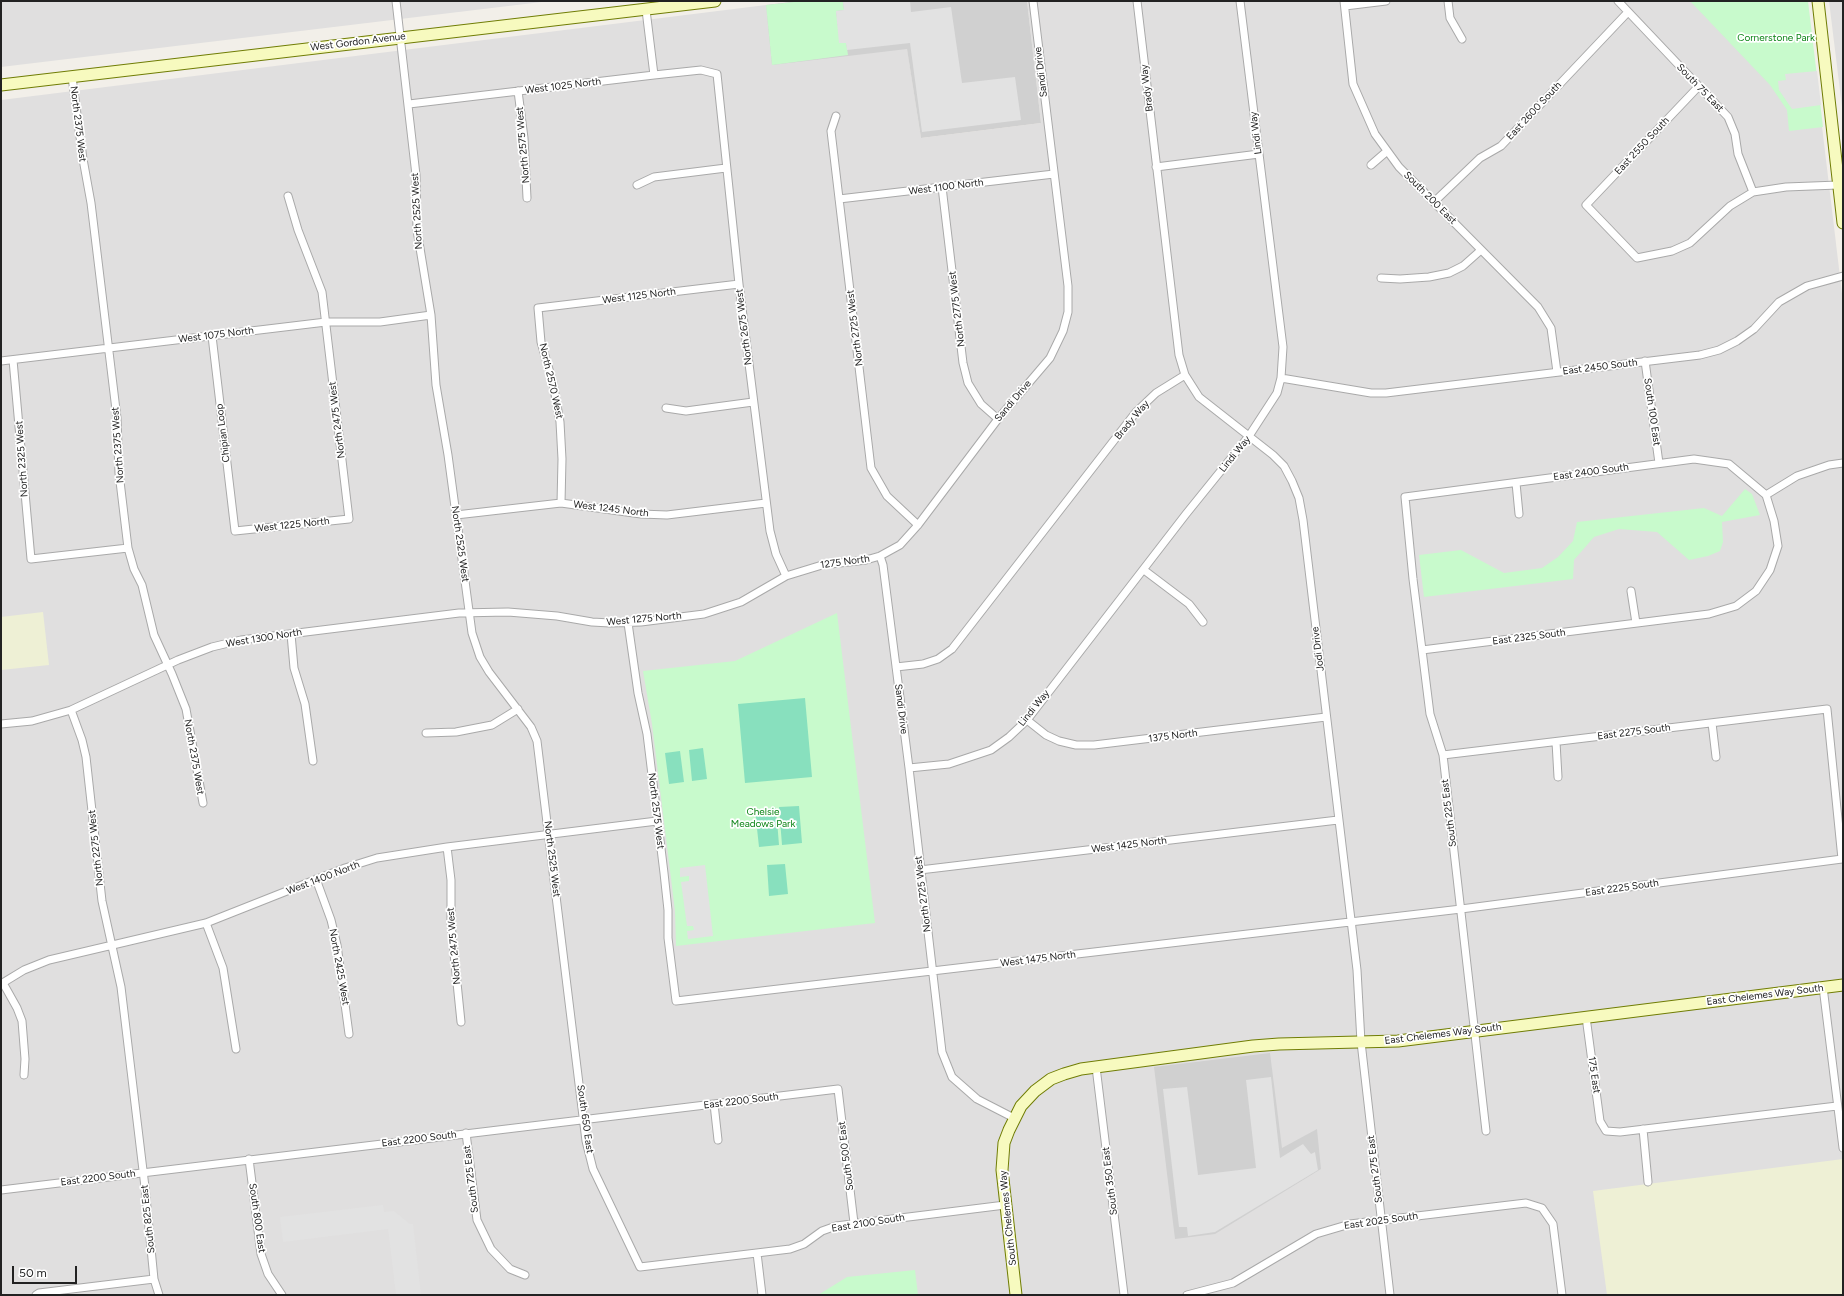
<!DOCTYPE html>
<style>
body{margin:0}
#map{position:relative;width:1844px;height:1296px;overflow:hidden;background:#f2efe9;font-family:Figtree,sans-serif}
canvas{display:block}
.frame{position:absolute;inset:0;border:2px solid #222;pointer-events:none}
.scale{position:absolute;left:12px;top:1266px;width:65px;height:18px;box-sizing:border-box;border:2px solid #222;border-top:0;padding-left:5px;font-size:12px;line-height:14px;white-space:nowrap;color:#222;-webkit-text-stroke:3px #fff;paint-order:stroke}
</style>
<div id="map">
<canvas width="1844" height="1296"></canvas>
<div class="frame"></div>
<div class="scale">50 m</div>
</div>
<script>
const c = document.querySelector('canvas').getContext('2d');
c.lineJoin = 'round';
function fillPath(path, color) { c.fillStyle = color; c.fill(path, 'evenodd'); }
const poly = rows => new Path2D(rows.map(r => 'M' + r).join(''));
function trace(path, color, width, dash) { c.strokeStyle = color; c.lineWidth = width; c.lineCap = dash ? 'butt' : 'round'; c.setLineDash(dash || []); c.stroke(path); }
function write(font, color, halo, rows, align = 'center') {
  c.font = font + ' Figtree,sans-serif'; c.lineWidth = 3.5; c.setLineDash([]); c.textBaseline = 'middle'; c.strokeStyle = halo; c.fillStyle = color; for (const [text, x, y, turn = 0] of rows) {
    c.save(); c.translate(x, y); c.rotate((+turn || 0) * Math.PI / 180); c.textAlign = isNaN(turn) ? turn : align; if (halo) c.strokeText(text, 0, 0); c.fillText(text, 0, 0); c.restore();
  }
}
fillPath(poly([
 [1,1,550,1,1,67],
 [1027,1,1807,1,1843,302,1843,1295,1,1295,1,100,766,5,773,64,907,48,921,138,1041,123],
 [1829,1,1843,1,1843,115]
]), '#e0dfdf');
fillPath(poly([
 [799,1,1027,1,1041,123,921,138,907,49,772,65,766,5],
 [1270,1053,1282,1148,1317,1129,1321,1169,1215,1234,1175,1239,1154,1067]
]), '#d0d0d0');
fillPath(poly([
 [43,612,49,665,1,670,1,617],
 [1843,1159,1843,1295,1607,1295,1593,1191]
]), '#eef0d5');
fillPath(poly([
 [803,1,843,1,844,10,836,11,840,43,846,42,848,55,772,65,766,5],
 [1690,1,1808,1,1823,127,1789,131,1787,110,1770,85],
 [1745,489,1752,494,1760,515,1722,522,1723,542,1720,551,1708,556,1689,560,1657,532,1619,529,1594,537,1574,560,1573,579,1424,597,1419,555,1461,550,1504,573,1542,568,1558,557,1573,541,1577,522,1704,508,1722,516],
 [837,613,875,923,676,946,675,911,652,724,643,671,735,661],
 [915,1270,918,1295,818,1295,847,1277]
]), '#c8facc');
fillPath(poly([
 [805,698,812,777,745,783,738,704],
 [703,748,707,779,692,781,689,750],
 [680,751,684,782,669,784,665,753],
 [799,806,802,843,782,845,779,807],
 [776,808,779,845,759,847,755,810],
 [785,864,788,894,769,896,767,865]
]), '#88e0be');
fillPath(poly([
 [854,1,910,1,911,12,951,7,962,83,1015,77,1021,120,922,132,910,43,847,50,846,43,839,43,836,11,844,10,843,2],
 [1817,71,1821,105,1792,109,1779,90,1778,81,1786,80,1785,74],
 [705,865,713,936,688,939,687,931,694,930,693,926,687,926,681,882,689,881,689,876,680,877,680,868],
 [1271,1077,1280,1158,1303,1144,1311,1154,1315,1152,1318,1170,1215,1232,1188,1236,1187,1227,1179,1227,1163,1089,1187,1087,1198,1175,1256,1168,1246,1080],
 [383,1205,384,1212,394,1211,410,1224,413,1224,421,1295,396,1295,388,1229,283,1242,280,1217]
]), '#e2e2e2');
const street = poly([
 [396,1,416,175,417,230,431,315,436,385,448,455,472,633,480,657,489,672,531,727,537,741,586,1141,593,1169,640,1267,790,1249,804,1244,822,1231,836,1226,1005,1205],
 [1137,1,1179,355,1185,375,1199,397,1273,455,1284,466,1292,481,1299,498,1303,520,1357,970,1361,1042,1390,1295],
 [1344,1,1353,84,1375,134,1399,167,1538,307,1551,328,1557,372],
 [1448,1,1450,18,1462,39],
 [1618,1,1728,117,1735,134,1738,154,1753,192],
 [1345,6,1386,1],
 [646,10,654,75],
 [72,77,83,159,91,203,117,418,119,473,128,548,134,569,142,585,154,635,172,674,186,709,203,803],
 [1699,86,1586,205,1637,258,1672,251,1690,243,1730,206,1753,192,1786,187,1838,185],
 [518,91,524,138,527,198],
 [409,104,654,75,701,70,717,74,739,284,770,531,776,554,786,576],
 [836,116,831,131,871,468,887,496,918,525],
 [1371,165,1386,152],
 [1156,167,1259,154],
 [637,185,654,177,726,168],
 [942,187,963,363,968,383,981,404,998,419],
 [839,199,1054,174],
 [1434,202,1480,158,1501,146,1628,12],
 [1381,278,1400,279,1429,277,1449,273,1463,266,1481,250],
 [212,336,235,531,349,519,322,292,298,230,288,196],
 [13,360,31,559,128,548],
 [1,361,326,322,380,322,431,315],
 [1645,361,1659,463],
 [1281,378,1371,393,1386,393,1700,355,1719,350,1737,341,1754,329,1779,302,1807,286,1843,276],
 [666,408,686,411,753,402],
 [1516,483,1519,514],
 [1766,495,1797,476,1829,465,1843,463],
 [561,503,562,459,560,422,553,383,541,342,538,308,739,284],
 [456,515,561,503,641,514,667,515,766,503],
 [880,556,883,565,909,768,942,1052,952,1077,977,1099,1014,1118],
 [1144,570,1189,604,1203,622],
 [1631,591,1636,623],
 [628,623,638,693,647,734,664,873,668,910,668,938,676,1001,1461,909,1842,859,1827,709,1443,755],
 [291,634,294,668,305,704,313,761],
 [1422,650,1709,614,1736,606,1756,591,1770,570,1778,546,1774,521,1766,495,1729,464,1694,459,1405,497,1413,579,1422,650,1430,714,1443,755,1486,1131],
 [896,667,923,664,938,659,952,649,1136,412,1156,393,1185,375],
 [71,710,82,740,86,757,102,901,121,987,145,1187,154,1279,159,1295],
 [1027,720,1046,735,1059,741,1076,745,1094,745,1326,717],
 [1712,723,1716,757],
 [1,724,32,721,71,710,178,660,212,647,241,640,459,613,508,612,557,616,592,622,610,623,641,622,704,614,741,602,786,576,822,565,866,560,880,556,900,545,918,525,998,419,1050,358,1063,331,1068,312,1068,286,1033,1],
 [426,733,456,732,492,725,518,709],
 [1556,742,1558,777],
 [909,768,949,764,991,750,1009,737,1027,720,1186,514,1249,436,1277,393,1281,378,1283,347,1240,1],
 [447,847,451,880,451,924,461,1022],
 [920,870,1338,820],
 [316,879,331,920,337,945,349,1034],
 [206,923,223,968,236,1049],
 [3,983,17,1008,22,1021,25,1059,24,1075],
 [1,984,24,970,49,960,206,923,345,868,377,858,447,847,657,821],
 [1823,987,1843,1148],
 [1586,1017,1600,1121,1606,1131,1620,1132,1837,1106],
 [1096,1067,1124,1295],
 [714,1104,718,1140],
 [1643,1129,1648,1182],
 [466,1133,477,1220,491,1249,510,1269,525,1275],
 [249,1159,261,1254,268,1274,282,1295],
 [1,1190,838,1089,854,1223],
 [757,1253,762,1295],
 [36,1295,39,1293,154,1279],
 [1187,1295,1233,1283,1316,1234,1350,1224,1526,1203,1542,1208,1553,1224,1562,1295]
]);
const secondary = poly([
 [1818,1,1843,223],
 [1,85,715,1],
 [1016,1295,1002,1170,1004,1143,1009,1130,1021,1106,1035,1091,1051,1079,1064,1074,1081,1069,1253,1046,1279,1044,1398,1041,1843,985]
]);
trace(street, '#a9a9a9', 9);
trace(secondary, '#707d05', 13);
trace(street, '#fff', 7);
trace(secondary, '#f7fabf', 11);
write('10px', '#0c8416', '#fff', [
 ["Cornerstone Park",1776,38],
 ["Chelsie",763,812],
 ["Meadows Park",763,824]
]);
write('10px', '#222', '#fff', [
 ["West Gordon Avenue",358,42,-7],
 ["Sandi Drive",1041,72,-97],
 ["West 1025 North",563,86,-7],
 ["Brady Way",1147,88,-97],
 ["South 75 East",1700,88,46],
 ["East 2600 South",1534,111,-47],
 ["North 2375 West",78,124,83],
 ["Lindi Way",1256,133,-97],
 ["North 2575 West",523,145,-95],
 ["East 2550 South",1642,146,-47],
 ["West 1100 North",946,187,-7],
 ["South 200 East",1430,198,45],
 ["North 2525 West",417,211,-93],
 ["West 1125 North",639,296,-7],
 ["North 2775 West",957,309,-97],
 ["North 2675 West",744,327,-97],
 ["North 2725 West",855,328,-97],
 ["West 1075 North",216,335,-7],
 ["East 2450 South",1600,367,-7],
 ["North 2570 West",551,381,77],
 ["Sandi Drive",1013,401,-50],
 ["South 100 East",1652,412,82],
 ["North 2475 West",337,420,-97],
 ["Brady Way",1132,420,-50],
 ["Chipian Loop",223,433,-97],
 ["North 2375 West",118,445,-94],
 ["Lindi Way",1235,454,-51],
 ["North 2325 West",22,459,-94],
 ["East 2400 South",1591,472,-8],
 ["West 1245 North",611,509,7],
 ["West 1225 North",292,525,-6],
 ["North 2525 West",460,544,82],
 ["1275 North",845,562,-8],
 ["West 1275 North",644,619,-5],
 ["East 2325 South",1529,637,-7],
 ["West 1300 North",264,638,-9],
 ["Jodi Drive",1318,649,-97],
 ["Lindi Way",1034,708,-51],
 ["Sandi Drive",901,709,83],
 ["East 2275 South",1634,732,-7],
 ["1375 North",1173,736,-7],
 ["North 2375 West",194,757,80],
 ["North 2575 West",656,811,83],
 ["South 225 East",1449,813,-97],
 ["West 1425 North",1129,845,-7],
 ["North 2275 West",96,848,-96],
 ["North 2525 West",552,859,83],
 ["West 1400 North",323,878,-21],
 ["East 2225 South",1622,888,-8],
 ["North 2725 West",923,894,-97],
 ["North 2475 West",454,946,-95],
 ["West 1475 North",1038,959,-7],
 ["North 2425 West",339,967,80],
 ["East Chelemes Way South",1765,995,-7],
 ["East Chelemes Way South",1443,1034,-7],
 ["175 East",1594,1075,82],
 ["East 2200 South",741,1101,-7],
 ["South 650 East",585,1119,82],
 ["East 2200 South",419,1139,-7],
 ["South 500 East",846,1156,-97],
 ["South 275 East",1375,1169,-97],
 ["East 2200 South",98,1178,-7],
 ["South 725 East",471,1179,-97],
 ["South 350 East",1110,1181,-97],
 ["South 800 East",257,1218,82],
 ["South Chelemes Way",1008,1218,-96],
 ["South 825 East",148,1219,-96],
 ["East 2025 South",1381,1221,-8],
 ["East 2100 South",868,1223,-9]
]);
</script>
